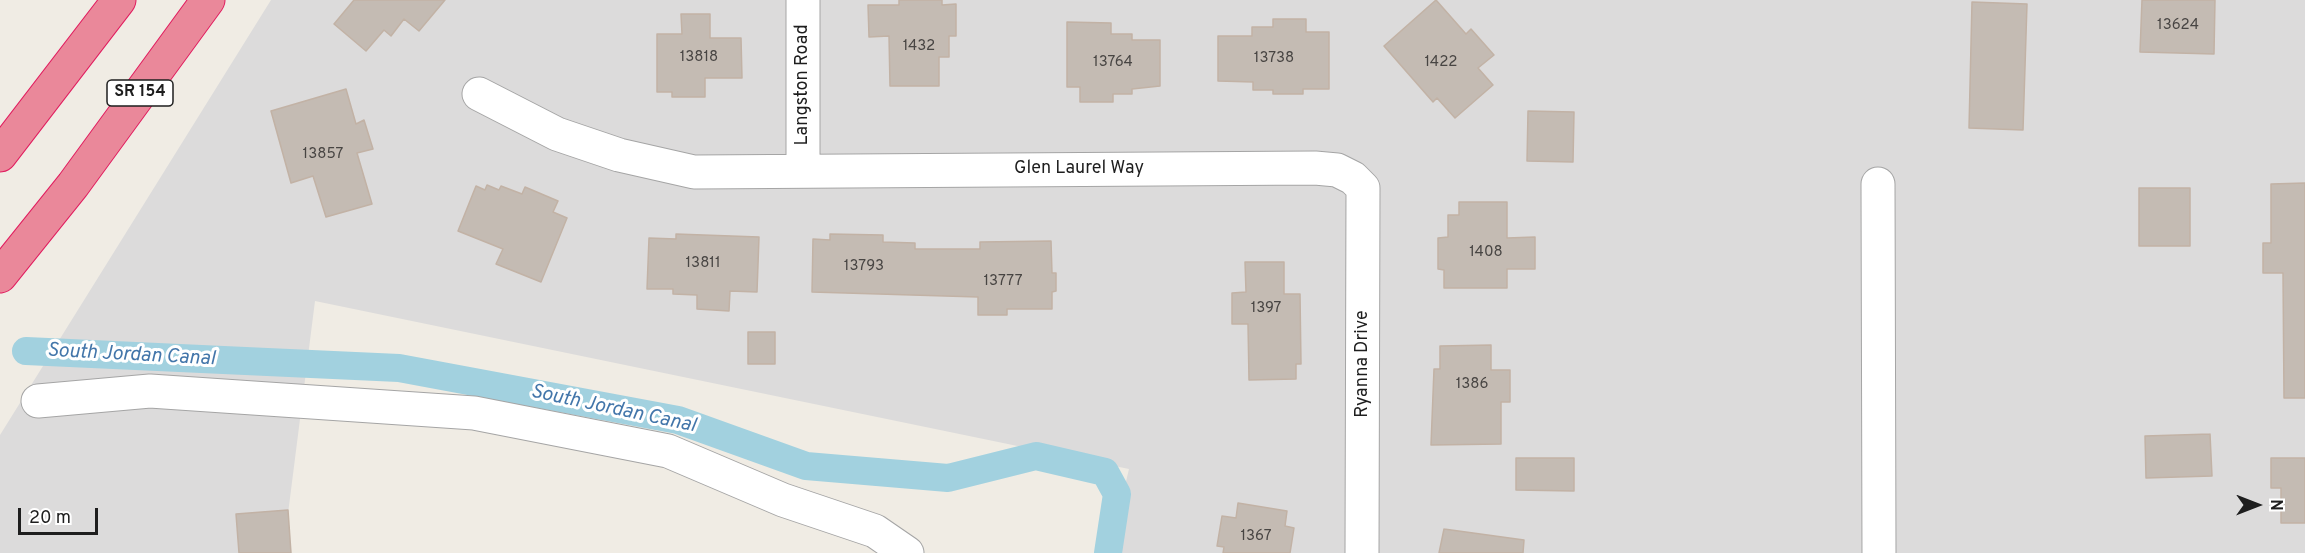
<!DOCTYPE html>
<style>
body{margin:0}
#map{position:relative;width:2305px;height:553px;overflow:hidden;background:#f0ece4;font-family:Overpass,sans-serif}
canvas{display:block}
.north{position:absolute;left:2227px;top:475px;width:60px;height:60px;-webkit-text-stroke:4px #fff;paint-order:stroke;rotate:90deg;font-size:16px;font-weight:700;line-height:24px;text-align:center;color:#1e1e1e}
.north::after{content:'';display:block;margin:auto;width:21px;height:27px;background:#1e1e1e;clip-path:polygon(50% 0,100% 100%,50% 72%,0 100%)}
.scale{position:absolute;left:18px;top:508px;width:80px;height:27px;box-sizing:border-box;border:3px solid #1e1e1e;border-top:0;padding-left:8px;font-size:18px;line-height:21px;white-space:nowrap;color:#1e1e1e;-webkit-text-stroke:4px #fff;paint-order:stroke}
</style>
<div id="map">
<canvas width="2305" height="553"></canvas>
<div class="north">N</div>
<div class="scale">20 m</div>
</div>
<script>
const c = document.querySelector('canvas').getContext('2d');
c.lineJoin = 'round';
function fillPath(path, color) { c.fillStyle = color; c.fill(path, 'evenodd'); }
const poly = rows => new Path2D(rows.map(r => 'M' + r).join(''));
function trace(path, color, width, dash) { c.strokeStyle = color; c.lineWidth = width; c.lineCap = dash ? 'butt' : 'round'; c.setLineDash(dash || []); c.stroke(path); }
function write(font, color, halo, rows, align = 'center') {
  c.font = font + ' Overpass,sans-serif'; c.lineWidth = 6; c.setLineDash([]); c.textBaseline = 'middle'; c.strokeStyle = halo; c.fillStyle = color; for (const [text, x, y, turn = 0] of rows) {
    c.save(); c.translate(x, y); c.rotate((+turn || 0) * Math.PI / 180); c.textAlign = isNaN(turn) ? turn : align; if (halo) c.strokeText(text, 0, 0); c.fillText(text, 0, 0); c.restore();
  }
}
fillPath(poly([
 [271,0,2305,0,2305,553,1109,553,1129,469,315,301,283,553,0,553,0,435]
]), '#dcdbdb');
trace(poly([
 [26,351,399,368,678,420,806,466,948,478,1036,456,1105,472,1117,494,1108,553]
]), '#a2d1df', 28);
const building = poly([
 [354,0,445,0,419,31,404,19,391,36,384,30,366,51,334,24,354,0],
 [899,0,942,0,942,5,956,4,956,36,949,36,949,57,939,57,939,86,890,86,889,36,869,37,868,5,899,5,899,0],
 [1436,0,1466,34,1471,29,1494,55,1478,68,1493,85,1455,118,1437,98,1433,102,1384,46,1436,0],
 [2142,0,2215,0,2214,54,2140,52,2142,0],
 [1972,2,2027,4,2023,130,1969,128,1972,2],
 [681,14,710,14,710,38,741,38,742,78,705,78,705,97,672,97,672,92,657,92,657,34,682,34,681,14],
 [1273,19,1306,19,1306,32,1329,32,1329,89,1303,89,1303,94,1273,94,1273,90,1253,90,1253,82,1218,81,1218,36,1252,36,1252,27,1273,27,1273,19],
 [1067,22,1111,23,1111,34,1132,34,1132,40,1160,40,1160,86,1132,89,1132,94,1113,94,1113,102,1080,102,1080,87,1067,87,1067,22],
 [346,89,356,124,364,120,373,149,357,153,372,204,326,217,313,176,291,183,271,111,346,89],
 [1528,111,1574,112,1573,162,1527,161,1528,111],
 [2305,183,2305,398,2284,398,2283,273,2263,273,2263,243,2271,243,2271,184,2305,183],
 [487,185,499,190,501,186,522,194,525,187,558,201,553,212,567,218,541,282,496,264,503,249,458,231,476,186,485,190,487,185],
 [2139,188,2190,188,2190,246,2139,246,2139,188],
 [1459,202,1507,202,1507,238,1535,237,1535,269,1507,269,1507,288,1444,288,1444,270,1438,269,1438,238,1448,237,1448,215,1459,215,1459,202],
 [676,234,759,237,757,292,730,291,729,311,697,309,697,295,673,294,673,289,647,289,649,238,676,239,676,234],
 [830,234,883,235,883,242,915,243,915,249,980,249,980,242,1051,241,1052,273,1056,273,1056,291,1052,292,1052,309,1007,309,1007,315,978,315,978,297,812,292,813,239,830,240,830,234],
 [1245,262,1284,262,1284,294,1300,294,1301,364,1296,364,1296,379,1249,380,1248,324,1232,324,1232,293,1246,292,1245,262],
 [748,332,775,332,775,364,748,364,748,332],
 [1491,345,1491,370,1510,370,1510,402,1501,402,1501,444,1431,445,1434,369,1440,369,1440,346,1491,345],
 [2210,434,2212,476,2146,478,2145,436,2210,434],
 [1516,458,1574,458,1574,491,1516,490,1516,458],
 [2271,458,2305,458,2305,523,2281,523,2281,488,2271,488,2271,458],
 [1238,503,1287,511,1285,526,1294,528,1290,553,1223,553,1224,547,1217,546,1222,516,1236,518,1238,503],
 [288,510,291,553,239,553,236,514,288,510],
 [1444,529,1524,540,1523,553,1439,553,1444,529]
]);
fillPath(building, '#c4bbb3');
trace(building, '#c2b2a5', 1.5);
const minor = poly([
 [479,94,557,134,619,155,694,172,1315,168,1337,170,1353,178,1363,188,1362,553],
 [803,170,803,0],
 [1878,184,1879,553],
 [38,401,150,391,474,413,668,451,783,500,875,531,907,553]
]);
const highway = poly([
 [0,155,119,0],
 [0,276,73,185,208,0]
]);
trace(minor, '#a5a5a5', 35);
trace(highway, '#e11d5f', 35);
trace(minor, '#fff', 33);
trace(highway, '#ea889a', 33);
write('15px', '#484543', null, [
 ["13624",2178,26],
 ["1432",919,47],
 ["13818",699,58],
 ["13738",1274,59],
 ["13764",1113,63],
 ["1422",1441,63],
 ["13857",323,155],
 ["1408",1486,253],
 ["13811",703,264],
 ["13793",864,267],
 ["13777",1003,282],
 ["1397",1266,309],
 ["1386",1472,385],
 ["1367",1256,537]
]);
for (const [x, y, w] of [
 [140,93,66]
]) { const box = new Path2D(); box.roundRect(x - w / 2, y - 13, w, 26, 4.5); c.fillStyle = '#fff'; c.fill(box); trace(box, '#1e1e1e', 1.5); }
write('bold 16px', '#1e1e1e', null, [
 ["SR 154",140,93]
]);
write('18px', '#1e1e1e', '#fff', [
 ["Langston Road",803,85,-90],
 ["Glen Laurel Way",1079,169],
 ["Ryanna Drive",1363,364,-90]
]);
write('italic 20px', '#4376aa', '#fff', [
 ["South Jordan Canal",131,356,3],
 ["South Jordan Canal",613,410,12]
]);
</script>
